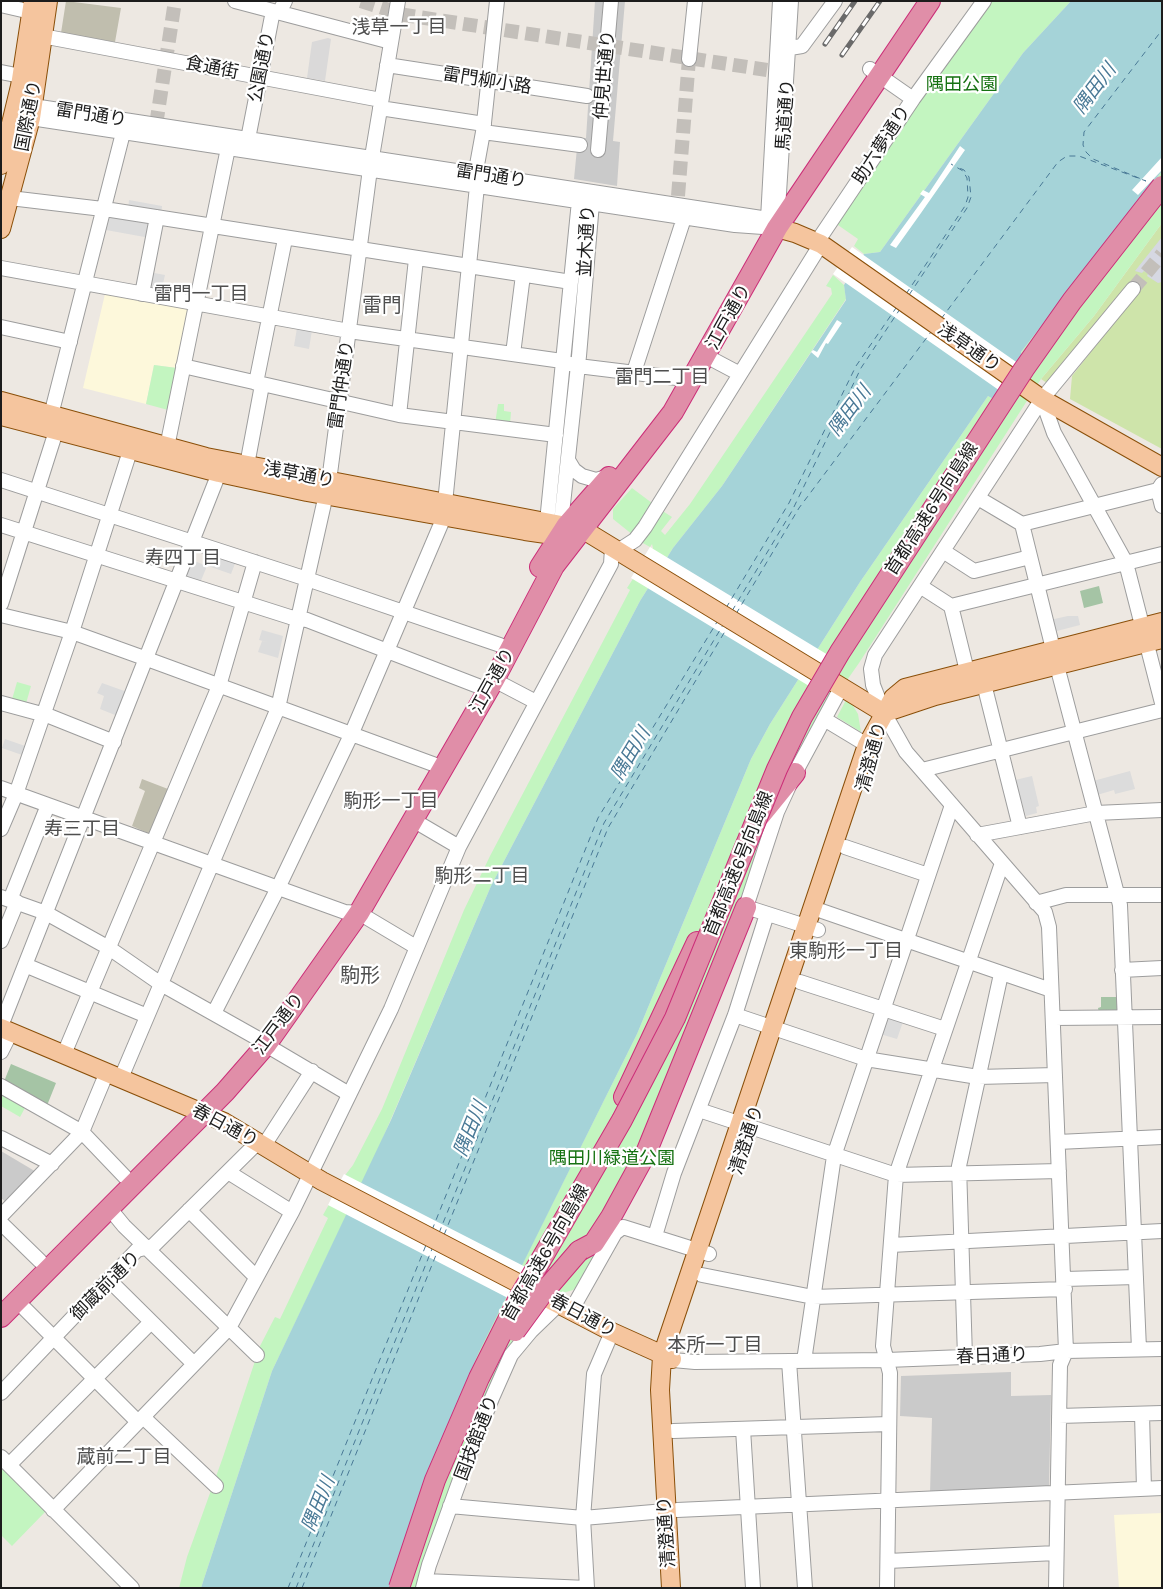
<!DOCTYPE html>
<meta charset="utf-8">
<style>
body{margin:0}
#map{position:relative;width:1163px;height:1589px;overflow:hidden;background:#ede8e2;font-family:Karla,sans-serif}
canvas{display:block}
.frame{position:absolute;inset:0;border:2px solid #1c1c1c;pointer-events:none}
</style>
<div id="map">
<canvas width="1163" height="1589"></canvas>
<div class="frame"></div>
</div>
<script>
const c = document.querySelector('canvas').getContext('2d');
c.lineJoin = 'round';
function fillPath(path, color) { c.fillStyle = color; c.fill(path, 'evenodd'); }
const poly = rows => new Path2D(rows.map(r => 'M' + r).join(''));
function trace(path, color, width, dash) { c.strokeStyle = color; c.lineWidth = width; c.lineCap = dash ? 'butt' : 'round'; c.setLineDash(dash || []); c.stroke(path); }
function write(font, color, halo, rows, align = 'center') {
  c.font = font + ' Karla,"Noto Sans JP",sans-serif'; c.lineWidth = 4.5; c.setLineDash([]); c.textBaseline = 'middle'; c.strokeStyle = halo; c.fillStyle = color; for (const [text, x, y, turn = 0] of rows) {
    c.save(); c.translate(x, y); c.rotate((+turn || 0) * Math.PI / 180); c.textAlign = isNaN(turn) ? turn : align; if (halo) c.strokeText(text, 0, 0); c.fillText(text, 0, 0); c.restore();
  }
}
fillPath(poly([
 [328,38,331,39,325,81,307,78,312,42]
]), '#dad9d9');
fillPath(poly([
 [105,294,189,309,177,368,154,365,146,404,83,388],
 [1162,1513,1162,1588,1119,1588,1114,1515]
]), '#fdf8db');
fillPath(poly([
 [595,1,625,1,613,141,620,142,617,186,574,179,578,138,586,138],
 [1,1151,38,1173,7,1203,1,1198],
 [1011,1372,1011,1396,1051,1395,1049,1488,930,1494,932,1418,900,1416,901,1376]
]), '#cacaca');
fillPath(poly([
 [66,1,121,8,115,42,61,33],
 [142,779,168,789,150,834,132,826,145,791,139,788]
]), '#c0beae');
fillPath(poly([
 [1162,223,1162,449,1070,399,1072,376,1115,321,1047,383,1041,379,1094,316]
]), '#cee4aa');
fillPath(poly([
 [1099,586,1103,603,1084,608,1080,591],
 [1101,997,1117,997,1117,1013,1099,1013,1098,1008,1101,1007],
 [11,1064,56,1083,46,1108,3,1084]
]), '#a5c4a5');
fillPath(poly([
 [988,1,1071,1,1023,53,880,252,864,254,854,246,858,239,835,223],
 [1162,171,1162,223,1094,316,1041,379,859,663,831,703,802,756,653,1145,579,1284,573,1290,559,1294,531,1325,506,1363,419,1588,389,1588,427,1473,479,1351,637,1034,751,759,770,724,860,582,988,396,995,400,1022,358,1021,352],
 [833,275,844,285,846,299,722,486,673,548,640,601,491,886,376,1154,272,1371,201,1588,179,1588,187,1557,223,1457,260,1346,275,1317,280,1319,328,1218,323,1215,346,1174,353,1165,382,1109,464,910,490,856,630,590,627,588,653,548,652,544,650,547,641,542,661,510,672,517,661,531,665,535,690,504,832,294,831,288,826,286],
 [154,365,177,368,168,410,146,404],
 [498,404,504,404,504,411,511,412,510,425,495,424],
 [632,488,656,506,633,535,613,519,613,509],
 [17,682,31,686,25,707,11,703],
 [846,700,852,704,858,714,861,732,837,717],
 [1,1092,26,1106,20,1117,1,1106],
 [1,1467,46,1511,12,1546,1,1535]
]), '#c3f5c0');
fillPath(poly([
 [129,200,162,206,161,215,128,210],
 [109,216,153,223,150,238,106,230],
 [149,272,165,275,161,292,149,290],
 [297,328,312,330,309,349,294,346],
 [213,552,236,561,231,574,208,566],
 [192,560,207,566,200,583,186,577],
 [1068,616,1078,616,1080,625,1053,632,1050,620],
 [262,630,283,636,278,658,258,652,262,641,267,642,259,640],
 [102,683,130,693,120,717,100,709,104,696,97,693],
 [5,739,28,747,25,756,2,748],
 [1130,771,1135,789,1115,794,1114,790,1097,795,1093,781],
 [1032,776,1039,806,1036,807,1037,813,1026,816,1015,780],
 [887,1013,904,1019,897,1039,880,1034]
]), '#dcdcdc');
fillPath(poly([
 [1162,237,1162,282,1158,283,1147,276,1148,274,1144,271,1142,273,1135,271]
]), '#d6d8e2');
fillPath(poly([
 [1071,1,1162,1,1162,171,1021,352,1022,358,995,400,988,396,860,582,770,724,751,759,637,1034,479,1352,427,1473,389,1588,201,1588,272,1371,391,1120,491,886,640,601,673,548,722,486,846,300,844,285,864,254,880,252,1023,53]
]), '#a5d3d8');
fillPath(poly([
 [960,146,965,150,921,213,896,248,890,245,925,197,920,194,923,190,929,193],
 [1162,157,1162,170,1138,195,1132,190],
 [852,247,1032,373,1013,400,833,274],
 [837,320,842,323,828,344,826,343,818,358,811,352,813,350,817,352],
 [650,547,833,658,814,689,631,578],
 [344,1174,549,1279,533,1311,328,1205]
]), '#fff');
trace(poly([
 [906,294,965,206,968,197,967,178,963,171,951,164],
 [909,295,967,208,971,197,969,177,964,170,957,167],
 [941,319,1058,162,1067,156,1079,156,1146,181,1093,159,1086,152,1083,145,1084,132,1162,30],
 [726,608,789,503,856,366,896,308],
 [732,611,792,511,861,368,900,309],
 [736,614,799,508,931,332],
 [432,1230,598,818,717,622],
 [439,1233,604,823,723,625],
 [444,1235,608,828,727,628],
 [288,1588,426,1245],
 [296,1588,432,1249],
 [302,1588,438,1250]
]), '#497996', 1, [6, 5]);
trace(poly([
 [361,1,405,15,767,70],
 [156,125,175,1],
 [678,196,689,59],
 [1133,289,1162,254]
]), '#c3bfba', 14, [14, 7]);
const minor = poly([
 [235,1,391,42],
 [1,5,31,12],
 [42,36,381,100],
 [790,48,802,46,835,1],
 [689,59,695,1],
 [387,65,587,96],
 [870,69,913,99],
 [1,72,21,76],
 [23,107,33,106,768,219],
 [380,108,484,124],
 [22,113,31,118,735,225,777,228],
 [483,132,580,145],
 [248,139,272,16,281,9,285,1],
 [598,150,611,1],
 [10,198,111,210,571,282],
 [768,219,780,1],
 [777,225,791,1],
 [817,242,913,99,984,1],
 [1,268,349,331,555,360,578,366,693,380],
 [142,294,157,217],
 [1,327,70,342],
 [513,354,523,275],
 [706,356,740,374],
 [183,366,399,415,556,435],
 [634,372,684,218],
 [256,383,285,239],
 [1042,399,1054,433,1126,563,1162,703],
 [51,415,125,125],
 [399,415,416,259],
 [167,447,228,148],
 [568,460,574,470,582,476,596,480,610,476],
 [247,465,262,385],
 [1,480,307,579,500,645],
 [1158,490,1162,506],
 [978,498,1022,524,1158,490,1162,484],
 [445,503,477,186,477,165,483,132,497,1],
 [1022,524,1053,649],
 [1,525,290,617,307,620,478,686],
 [546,532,579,201,585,195],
 [560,532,579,356,592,203,590,196],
 [618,551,635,540,645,527,821,244],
 [943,551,974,571,1030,557],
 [920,586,951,606,1162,554],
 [1,604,56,431],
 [951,606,967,671],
 [1,615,72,632,147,659,433,764,443,770],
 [1057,666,1120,905,1139,1349],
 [494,680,536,702],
 [984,684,1020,827],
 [1,703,49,716,114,742],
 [824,719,867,745],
 [922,770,1162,710],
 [1,788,345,912,359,913,416,947],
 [413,820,459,847],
 [1,829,16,794,72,632,130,451],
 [977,835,1096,813,1162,810],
 [845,847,928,875],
 [1,897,46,913,109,948,161,984,257,1038],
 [10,900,48,805],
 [1036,903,1066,895,1162,895],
 [813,908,1051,990],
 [818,930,746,907,777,812,795,773,842,686],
 [1,941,17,902],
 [25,965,147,1016],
 [1122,970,1162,968],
 [800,982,945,1029],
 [214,1013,278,888,351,735,444,517],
 [735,1015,866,1059,978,1077,1055,1075],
 [1053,1018,1162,1017],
 [1,1026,219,473],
 [266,1045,349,1094],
 [1,1052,11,1032],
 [64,1054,219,686,255,562],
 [121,1078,278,708,329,481,370,169,398,1],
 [1,1086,82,1132,125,1177],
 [699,1110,896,1175,1059,1171],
 [1,1138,52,1164],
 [1058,1142,1162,1137],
 [263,1147,312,1071],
 [228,1172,292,1212],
 [110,1209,124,1226,257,1355],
 [189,1210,256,1277],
 [1,1216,82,1132,107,1072],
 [1,1223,40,1261],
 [655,1236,674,1173,735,1015,767,914],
 [891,1245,1162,1231],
 [702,1275,813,1297,1065,1289],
 [1065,1279,1136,1277],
 [109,1280,194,1364],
 [17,1301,138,1422],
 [571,1311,615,1233,623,1227,709,1254],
 [965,1357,959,1166,1001,974],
 [673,1360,695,1362,887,1360,1040,1354,1066,1351,1162,1349],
 [789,1361,805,1588],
 [804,1361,834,1156,952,805],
 [1,1393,137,1250,153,1246,257,1143],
 [1142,1414,1144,1489],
 [1059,1416,1162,1413],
 [143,1417,216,1486],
 [743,1429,753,1588],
 [673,1431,889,1424],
 [1,1457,132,1588],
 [9,1465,151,1322],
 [450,1506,583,1518,665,1511],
 [53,1510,229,1328,292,1212,391,1009,459,847,611,564,612,548],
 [677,1510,1162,1488],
 [888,1561,1056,1553],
 [425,1581,587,1588],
 [423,1588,429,1565,465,1466,492,1398,511,1355,531,1331,559,1304],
 [587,1588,583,1518,594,1374,612,1332],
 [887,1588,890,1373,883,1346,896,1175,1002,863],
 [1056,1588,1060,1365,1066,1351,1049,927,1045,912,906,752,884,713,873,685,871,669,875,655,1042,399,1133,289]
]);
const major = poly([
 [1,165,20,86,33,1],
 [777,228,795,233,821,244,1042,399,1162,467],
 [1,229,31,118,48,1],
 [1,401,206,457,582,529,884,713],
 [1,416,219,473,307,492,525,531,567,537],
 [884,713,935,696,1162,639],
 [1,1028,224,1122,322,1181,612,1332,672,1359],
 [671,1588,660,1390,662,1356,867,745,893,698,905,688,1162,622]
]);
const highway = poly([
 [540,567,567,525,609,477],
 [760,816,795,773],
 [624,1097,697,942],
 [579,1251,594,1243,611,1217,646,1153,746,907],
 [1,1317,225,1092,266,1045,359,913,494,680,554,566,673,412,777,228,930,1]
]);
trace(minor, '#9d9d9d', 16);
trace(major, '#8a4f09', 20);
trace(highway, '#cb2e78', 22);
trace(minor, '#fff', 14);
trace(major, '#f5c59e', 18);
trace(highway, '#e08ea8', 20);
const rail = poly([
 [825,44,855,1],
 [842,55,880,1]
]);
trace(rail, '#6a6a6a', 5);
trace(rail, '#fff', 3, [9]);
const highwayBridge = poly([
 [515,1331,542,1294,579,1251],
 [399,1588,435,1480,479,1378,520,1296,622,1120,675,1018,777,769,802,717,840,652,1024,369,1072,301,1162,186]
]);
trace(highwayBridge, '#cb2e78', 22, []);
trace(highwayBridge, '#e08ea8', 20);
write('18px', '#1c1c1c', '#fff', [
 ["公園通り",262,67,-79],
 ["食通街",212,68,11],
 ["仲見世通り",605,75,-85],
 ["雷門柳小路",487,81,9],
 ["雷門通り",91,115,9],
 ["馬道通り",786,115,-86],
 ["国際通り",29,116,-79],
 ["助六夢通り",882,145,-57],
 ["雷門通り",491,176,9],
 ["並木通り",587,241,-87],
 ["江戸通り",729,317,-61],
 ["浅草通り",969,348,35],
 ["雷門仲通り",342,385,-82],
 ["浅草通り",299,475,11],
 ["首都高速6号向島線",932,509,-57],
 ["江戸通り",493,681,-61],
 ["清澄通り",872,757,-75],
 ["首都高速6号向島線",739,864,-68],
 ["江戸通り",279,1024,-53],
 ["春日通り",225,1126,28],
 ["清澄通り",747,1140,-72],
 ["首都高速6号向島線",546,1253,-60],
 ["御蔵前通り",106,1286,-45],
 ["春日通り",583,1316,28],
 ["春日通り",992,1356,-2],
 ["国技館通り",477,1438,-69],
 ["清澄通り",667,1532,-94]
]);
write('18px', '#167212', '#fff', [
 ["隅田公園",962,85],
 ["隅田川緑道公園",612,1159]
]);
write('19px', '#4f4f4f', '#fff', [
 ["浅草一丁目",399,28],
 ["雷門一丁目",201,295],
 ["雷門二丁目",662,378],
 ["寿四丁目",183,559],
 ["駒形一丁目",391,802],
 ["寿三丁目",82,830],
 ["駒形二丁目",482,877],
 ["東駒形一丁目",846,952],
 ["本所一丁目",715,1346],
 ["蔵前二丁目",124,1458]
]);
write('italic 19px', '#497996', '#fff', [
 ["隅田川",1095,89,-53],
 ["隅田川",850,411,-53],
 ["隅田川",631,754,-59],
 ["隅田川",471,1129,-68],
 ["隅田川",319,1504,-68]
]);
write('20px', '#4f4f4f', '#fff', [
 ["雷門",382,306],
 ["駒形",360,976]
]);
</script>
